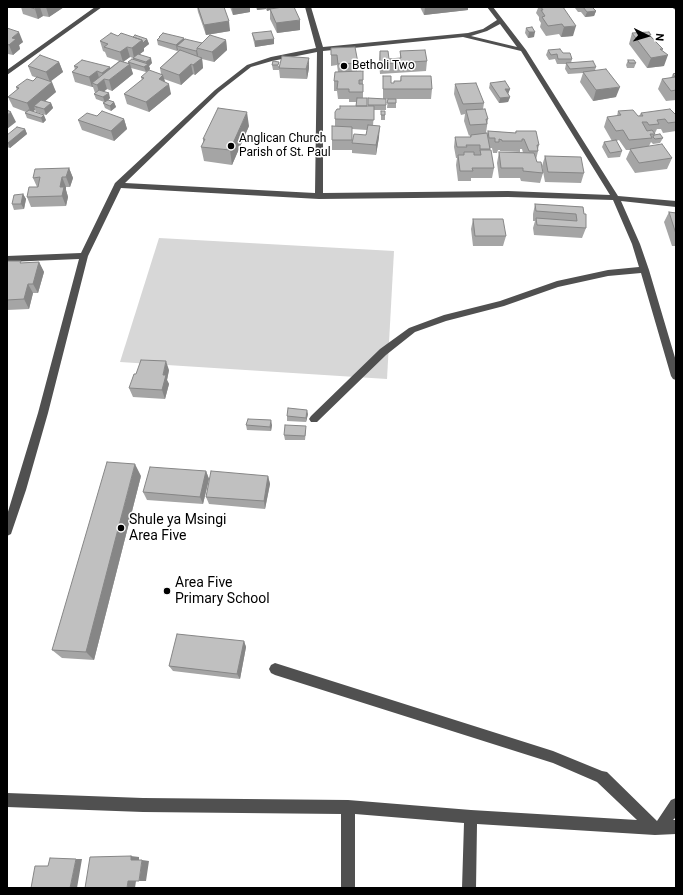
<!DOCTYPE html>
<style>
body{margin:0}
#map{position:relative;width:683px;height:895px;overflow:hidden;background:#fff;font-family:Roboto,sans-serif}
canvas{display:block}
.frame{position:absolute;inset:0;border:8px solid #000;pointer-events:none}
.north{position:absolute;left:627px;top:16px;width:40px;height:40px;-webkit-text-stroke:3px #fff;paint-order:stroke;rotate:95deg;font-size:11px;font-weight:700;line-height:16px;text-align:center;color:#000}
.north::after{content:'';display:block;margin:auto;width:14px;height:18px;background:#000;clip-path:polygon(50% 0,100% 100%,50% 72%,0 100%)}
</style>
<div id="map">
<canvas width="683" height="895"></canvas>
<div class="frame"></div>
<div class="north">N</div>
</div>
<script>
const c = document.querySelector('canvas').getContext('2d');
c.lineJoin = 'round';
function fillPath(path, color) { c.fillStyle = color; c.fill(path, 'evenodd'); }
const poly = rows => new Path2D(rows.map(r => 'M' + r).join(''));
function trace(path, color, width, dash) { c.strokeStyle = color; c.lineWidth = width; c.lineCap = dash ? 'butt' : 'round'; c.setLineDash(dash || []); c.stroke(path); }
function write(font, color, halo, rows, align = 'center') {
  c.font = font + ' Roboto,sans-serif'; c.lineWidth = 3; c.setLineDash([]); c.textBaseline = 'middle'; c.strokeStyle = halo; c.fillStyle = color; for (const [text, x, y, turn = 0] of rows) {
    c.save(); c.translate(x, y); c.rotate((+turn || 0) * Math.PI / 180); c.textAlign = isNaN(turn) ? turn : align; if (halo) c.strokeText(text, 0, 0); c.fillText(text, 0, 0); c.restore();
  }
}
fillPath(poly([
 [159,238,394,251,387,379,120,362]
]), '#d7d7d7');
fillPath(poly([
 [95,7,102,7,7,75,7,70,95,7],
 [305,7,311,7,323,47,468,33,483,29,497,20,487,7,493,7,526,50,618,196,676,201,676,207,621,201,640,244,649,270,676,361,676,380,673,379,671,376,641,273,608,276,558,287,504,306,446,321,415,332,386,355,317,422,311,422,309,419,311,416,380,349,409,328,444,315,500,301,557,281,608,270,639,267,632,244,613,200,508,197,319,199,121,188,88,256,48,413,26,490,12,531,11,534,7,536,7,515,38,413,79,259,7,262,7,256,81,253,115,183,215,90,247,65,271,57,316,48,305,7],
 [500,24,517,47,471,36,487,31,500,24],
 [463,37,521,51,610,195,508,191,323,193,323,51,463,37],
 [317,52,315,193,125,183,219,92,251,67,272,61,317,52],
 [672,7,676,7,676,10,674,9,672,7],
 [275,663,553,751,602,771,607,772,657,821,671,800,676,798,676,817,673,820,676,820,676,834,655,835,477,824,476,888,462,888,464,823,355,814,355,888,341,888,341,814,143,812,7,807,7,793,143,798,348,800,471,810,637,820,597,782,553,763,275,675,271,673,269,669,271,665,275,663]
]), '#505050');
fillPath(poly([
 [21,7,64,7,49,17,43,16,38,19,23,14],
 [197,7,224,7,230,31,206,35,198,12],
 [230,7,250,7,250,12,233,15],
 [256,7,294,7,300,30,277,33,270,19,270,10,267,11,266,9,257,10],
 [420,7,468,7,468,10,424,15],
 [531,7,563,7,573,36,561,37,559,34,546,36,540,27,541,23,539,20,539,17,536,13,538,8,532,8],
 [575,7,592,7,596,11,594,16,585,17,581,12,578,12,575,8],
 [7,28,23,42,19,45,20,49,13,55,8,54,7,54],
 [526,28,534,37,528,38,525,33],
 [252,33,274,39,274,44,255,47,253,38],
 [632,33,651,36,663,49,662,51,664,66,647,68,629,44],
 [118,36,147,39,149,44,144,48,144,51,140,54,152,63,149,66,150,69,146,72,131,68,133,74,112,91,107,89,104,91,110,98,108,100,114,102,116,107,111,111,105,108,103,103,104,102,96,99,94,94,95,93,93,87,92,87,75,82,72,72,75,70,74,66,110,68,119,61,107,57,105,52,103,51,100,41],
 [130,57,133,58,133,59,128,62,128,63,123,62],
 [159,37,184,40,202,43,226,40,227,50,214,62,202,59,203,68,195,75,193,74,181,85,164,79,165,82,171,94,149,112,127,104,124,94,142,80,141,77,161,74,160,68,178,51,178,50,177,51,158,45,157,40,159,38],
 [331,48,358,63,357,71,363,71,363,98,367,106,368,106,368,98,383,99,383,76,391,83,394,83,400,81,401,76,432,89,431,99,396,99,396,108,387,108,388,99,386,99,386,110,374,110,373,126,379,137,376,155,352,153,352,143,366,135,367,130,352,129,352,150,332,150,332,126,335,126,335,112,340,109,356,106,356,102,349,102,349,99,338,99,337,91,334,91,334,81,338,72,337,65,331,66],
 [548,50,563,53,572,59,571,63,596,67,595,70,616,97,593,101,580,82,583,73,568,74,565,69,566,64,557,64,555,59,549,60,546,55],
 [380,51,389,59,400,58,400,51,427,61,426,71,380,74,379,62],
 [628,60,636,63,634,68,627,68,626,65],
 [273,61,279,66,309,68,307,79,280,78,279,69,279,70,273,70,272,65],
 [59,62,63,72,50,81,56,92,45,101,51,103,53,108,46,115,36,112,35,110,33,111,46,120,43,123,27,118,25,113,26,112,13,107,8,97,17,90,16,87,33,81,37,78,32,76,28,66],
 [676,73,676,100,666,101,658,89,662,79,671,78,673,74],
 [490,83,510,89,508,94,510,97,508,102,499,103,489,88],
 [455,84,484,103,483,109,488,119,486,133,487,135,488,131,515,133,516,131,539,145,538,149,538,151,536,160,537,162,543,173,540,183,521,181,520,178,499,178,497,163,499,152,523,153,522,149,520,149,520,152,500,151,500,150,498,150,497,153,493,153,492,148,490,148,494,168,492,178,471,178,471,181,458,181,456,165,457,158,456,158,454,147,455,137,470,137,470,135,469,136,464,121,465,114,461,115,454,94],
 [381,111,385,115,385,120,381,120],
 [618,111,638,116,639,116,641,113,676,115,676,131,663,133,661,129,657,129,654,135,663,138,660,143,653,144,651,142,649,146,672,158,667,169,635,173,626,159,630,150,626,150,619,140,616,141,622,151,620,157,608,158,602,147,604,142,612,141,604,127,607,117,617,116],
 [97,116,124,119,127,129,114,141,82,130,78,120],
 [249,126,232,165,204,161,201,147,203,143,203,139],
 [25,129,27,134,10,148,7,147,7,135],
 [545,156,584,173,581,183,545,182,542,166],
 [69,168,73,178,70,187,66,187,66,190,68,197,66,206,31,207,27,197,37,187,33,178],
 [23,194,26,199,24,209,14,210,12,204],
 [535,204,583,207,586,228,582,238,534,235,533,228,535,221,533,221,533,214],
 [669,212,676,213,676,246,672,246,664,222],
 [473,219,506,236,503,246,473,246,471,229],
 [7,261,22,263,39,262,44,272,38,293,33,293,29,309,7,310],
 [169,370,167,380,169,384,165,399,133,397,129,388],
 [308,414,306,422,287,421,287,416],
 [246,425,272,425,271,431,247,430],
 [306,430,305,440,285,440,284,435],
 [206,471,209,479,203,504,147,500,143,492],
 [141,476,94,660,62,658,52,650],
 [268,476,270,484,265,509,209,504,206,497],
 [244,641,246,647,240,679,173,671,169,666]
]), '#a5a5a5');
fillPath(poly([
 [37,7,40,7,43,16,38,19,35,9],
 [46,7,64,7,49,17],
 [232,7,250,7,250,12,233,15],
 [257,7,266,7,266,9,257,10],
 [267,7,282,7,270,9,270,10,267,11],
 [425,7,468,7,468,10,424,15],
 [596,11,594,16,585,17,587,12],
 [300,20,300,30,277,33,276,23],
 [229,21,230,31,206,35,204,25],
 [576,26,573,36,561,37,564,27],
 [19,32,23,42,19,45,20,49,13,55,9,45,12,38],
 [529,32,535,32,534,37,528,38],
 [184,38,185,44,177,46,178,50,177,51,176,45],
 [147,39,149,44,144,48,144,51,134,58,132,48,142,40],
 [274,39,274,44,255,47,255,41],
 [226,40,227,50,214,62,212,52],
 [127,47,130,57,123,62,120,52],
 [197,50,198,55,197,57,196,51],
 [668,55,664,66,647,68,651,58],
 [151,58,152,63,149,66,150,69,146,72,144,67,147,65,146,62],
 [202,58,203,68,195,75,193,65],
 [309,58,309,68,307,79,306,69],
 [59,62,63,72,50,82,46,72],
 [130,64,133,74,112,91,109,80],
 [191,64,193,74,181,85,179,75],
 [110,67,113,77,104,79,107,89,100,95,97,85,104,79,102,73],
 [97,71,100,81,92,83,93,87,92,87,89,77],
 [163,75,166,85,159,79],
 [52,82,56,92,37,108,34,106,35,110,31,113,27,103],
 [169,84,171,94,149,112,146,102],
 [620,87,616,97,593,101,596,90],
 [505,89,510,89,508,94,504,95],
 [109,93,110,98,105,103,103,97],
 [510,97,508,102,499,103,500,98],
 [114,102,116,107,111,111,110,106],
 [51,103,53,108,46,115,44,109],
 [11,112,16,122,7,129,7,115],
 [247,112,249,126,232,165,230,150],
 [44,115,46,120,43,123,41,118],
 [124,119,127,129,114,141,111,131],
 [380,126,379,137,376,155,376,145],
 [25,129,27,134,10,148,8,143],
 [69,168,73,178,70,187,66,177],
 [62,177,66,187,66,190,68,197,66,206,62,196,60,187],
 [23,194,26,199,24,209,21,204],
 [39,262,44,272,38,293,33,284],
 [28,284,33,293,29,309,24,299],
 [166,361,169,370,167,380,169,384,165,399,162,390,163,375],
 [307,410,308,414,306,422,306,418],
 [271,420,272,425,271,431,270,427],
 [135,464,141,476,94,660,86,652],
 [206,471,209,479,203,504,200,497],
 [268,476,270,484,265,509,264,501],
 [244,641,246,647,240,679,237,674],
 [131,856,139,857,139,861,131,860],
 [76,859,82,859,77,888,70,888],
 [142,860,149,861,146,881,139,881],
 [128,881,136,881,135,888,127,888]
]), '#868686');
const building = poly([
 [29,7,37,7,35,9,29,7],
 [198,7,224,7,229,21,204,25,198,7],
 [283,7,294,7,300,20,276,23,270,9,283,7],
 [541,7,563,7,576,26,564,27,562,24,548,26,542,17,545,16,541,10,543,10,541,7],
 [583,7,592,7,596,11,587,12,583,7],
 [532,27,535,32,529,32,526,28,532,27],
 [7,28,19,32,12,38,16,39,9,45,7,44,7,28],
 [271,31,274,39,255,41,252,33,271,31],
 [649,32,651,35,649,35,663,49,660,49,668,55,651,58,632,33,649,32],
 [111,33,118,36,121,33,142,40,132,48,127,47,120,52,104,47,108,44,100,41,111,33],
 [163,33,184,38,176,45,157,40,160,37,159,37,163,33],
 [135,35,147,39,143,43,142,40,133,37,135,35],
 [210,35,226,40,212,52,197,48,210,35],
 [185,39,202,43,197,48,197,50,196,51,177,46,185,39],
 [355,47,358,63,338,64,337,55,331,55,331,48,355,47],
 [560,49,563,53,570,53,572,59,558,59,557,54,551,55,548,50,560,49],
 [180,50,202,58,193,65,191,64,179,75,160,68,180,50],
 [425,50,427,61,380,64,380,51,388,51,389,59,401,58,400,51,425,50],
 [138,54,151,58,146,62,133,58,138,54],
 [40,55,59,62,46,72,28,66,40,55],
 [282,56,309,58,306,69,279,68,282,56],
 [132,59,148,64,144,67,128,62,132,59],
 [82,60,110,67,102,73,97,71,89,77,72,72,78,67,74,66,82,60],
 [628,60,634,60,636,63,629,63,628,60],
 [120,61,130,64,109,80,104,79,97,85,92,83,120,61],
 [273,61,279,62,278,65,272,65,273,61],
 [593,61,596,67,570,69,566,63,593,61],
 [606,69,620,87,596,90,583,72,606,69],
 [149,70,163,75,159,79,169,84,146,102,124,94,144,78,141,77,149,70],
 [363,71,363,80,359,80,359,84,363,84,363,92,349,92,349,89,337,89,338,81,334,81,335,72,363,71],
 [676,73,676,90,671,91,662,79,675,77,673,74,676,73],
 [383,76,391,76,391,83,394,83,394,81,401,81,401,76,431,76,432,89,383,89,383,76],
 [37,77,52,82,27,103,8,97,19,88,16,87,27,79,33,81,37,77],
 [505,81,510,89,505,89,510,97,500,98,490,83,505,81],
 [476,83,484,103,463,104,455,84,476,83],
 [99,90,109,93,103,97,94,94,99,90],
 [357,98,367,98,367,106,356,106,357,98],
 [368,98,386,99,386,105,368,105,368,98],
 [388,99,396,99,396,103,387,103,388,99],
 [41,100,51,103,44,109,34,106,41,100],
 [108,100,114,102,110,106,103,103,108,100],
 [340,106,374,106,374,120,335,119,335,112,337,109,340,109,340,106],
 [218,108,247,112,230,150,201,147,205,139,203,139,218,108],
 [485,109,488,119,486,119,487,124,470,125,466,110,485,109],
 [670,109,676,115,676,122,668,123,665,119,657,120,659,124,649,125,647,122,642,122,647,131,652,130,655,134,650,134,652,138,629,140,623,130,616,131,607,117,621,115,618,111,633,110,638,116,643,116,641,113,670,109],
 [7,110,11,112,7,115,7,110],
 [29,110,44,115,41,118,25,113,29,110],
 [102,111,124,119,111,131,78,120,87,113,97,116,102,111],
 [381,111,385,111,385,115,381,115,381,111],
 [368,125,380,126,376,145,352,143,354,134,366,135,368,125],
 [332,126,352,127,352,140,332,140,332,126],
 [17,127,25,129,8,143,7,143,7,135,17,127],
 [488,131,516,133,516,131,536,131,539,145,537,145,538,151,529,151,524,139,522,139,522,141,502,141,502,140,499,139,499,142,495,142,495,138,489,138,488,131],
 [487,133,490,149,480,149,480,145,466,145,467,147,457,147,455,137,471,137,471,135,487,133],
 [660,134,663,138,655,139,653,137,654,135,660,134],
 [616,140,622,151,610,153,604,142,616,140],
 [662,144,672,158,639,163,630,149,662,144],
 [480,150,491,150,494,168,472,168,473,171,460,171,458,155,464,155,464,152,474,152,474,155,481,155,480,150],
 [499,152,534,153,537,162,541,162,543,173,523,171,523,168,501,168,499,152],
 [545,156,581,157,584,173,548,172,545,156],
 [69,168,66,177,62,177,60,187,64,187,62,196,27,197,29,187,38,187,40,177,33,178,35,169,69,168],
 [23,194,21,204,12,204,14,195,23,194],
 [535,204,583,207,584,214,586,214,586,228,537,225,536,218,577,221,576,214,536,211,535,204],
 [669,212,676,213,676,234,669,212],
 [473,219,503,219,506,236,475,236,473,219],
 [7,261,21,261,20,263,39,262,33,284,28,284,24,299,7,300,7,261],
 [141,360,166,361,163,375,166,375,162,390,129,388,134,374,136,374,141,360],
 [288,408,307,410,306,418,287,416,288,408],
 [248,419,271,420,270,427,246,425,248,419],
 [285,425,306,426,305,436,284,435,285,425],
 [107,462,135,464,86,652,52,650,107,462],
 [150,467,206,471,200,497,143,492,150,467],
 [211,471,268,476,264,501,206,497,211,471],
 [177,634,244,641,237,674,169,666,177,634],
 [131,856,131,860,142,860,139,881,128,881,127,888,85,888,90,857,131,856],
 [50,858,76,859,70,888,31,888,35,866,48,866,50,858]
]);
fillPath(building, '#c0c0c0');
trace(building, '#868686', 1);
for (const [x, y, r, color] of [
 [344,66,4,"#000"],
 [231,146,4,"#000"],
 [121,528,4,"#000"],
 [167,591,4,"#000"]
]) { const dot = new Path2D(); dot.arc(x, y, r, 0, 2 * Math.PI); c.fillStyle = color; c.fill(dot); trace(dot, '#fff', 1.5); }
write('12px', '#000', '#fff', [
 ["Betholi Two",352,66],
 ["Anglican Church",239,139],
 ["Parish of St. Paul",239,153]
], 'left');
write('14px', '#000', '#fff', [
 ["Shule ya Msingi",129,520],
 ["Area Five",129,536],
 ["Area Five",175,583],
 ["Primary School",175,599]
], 'left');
</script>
